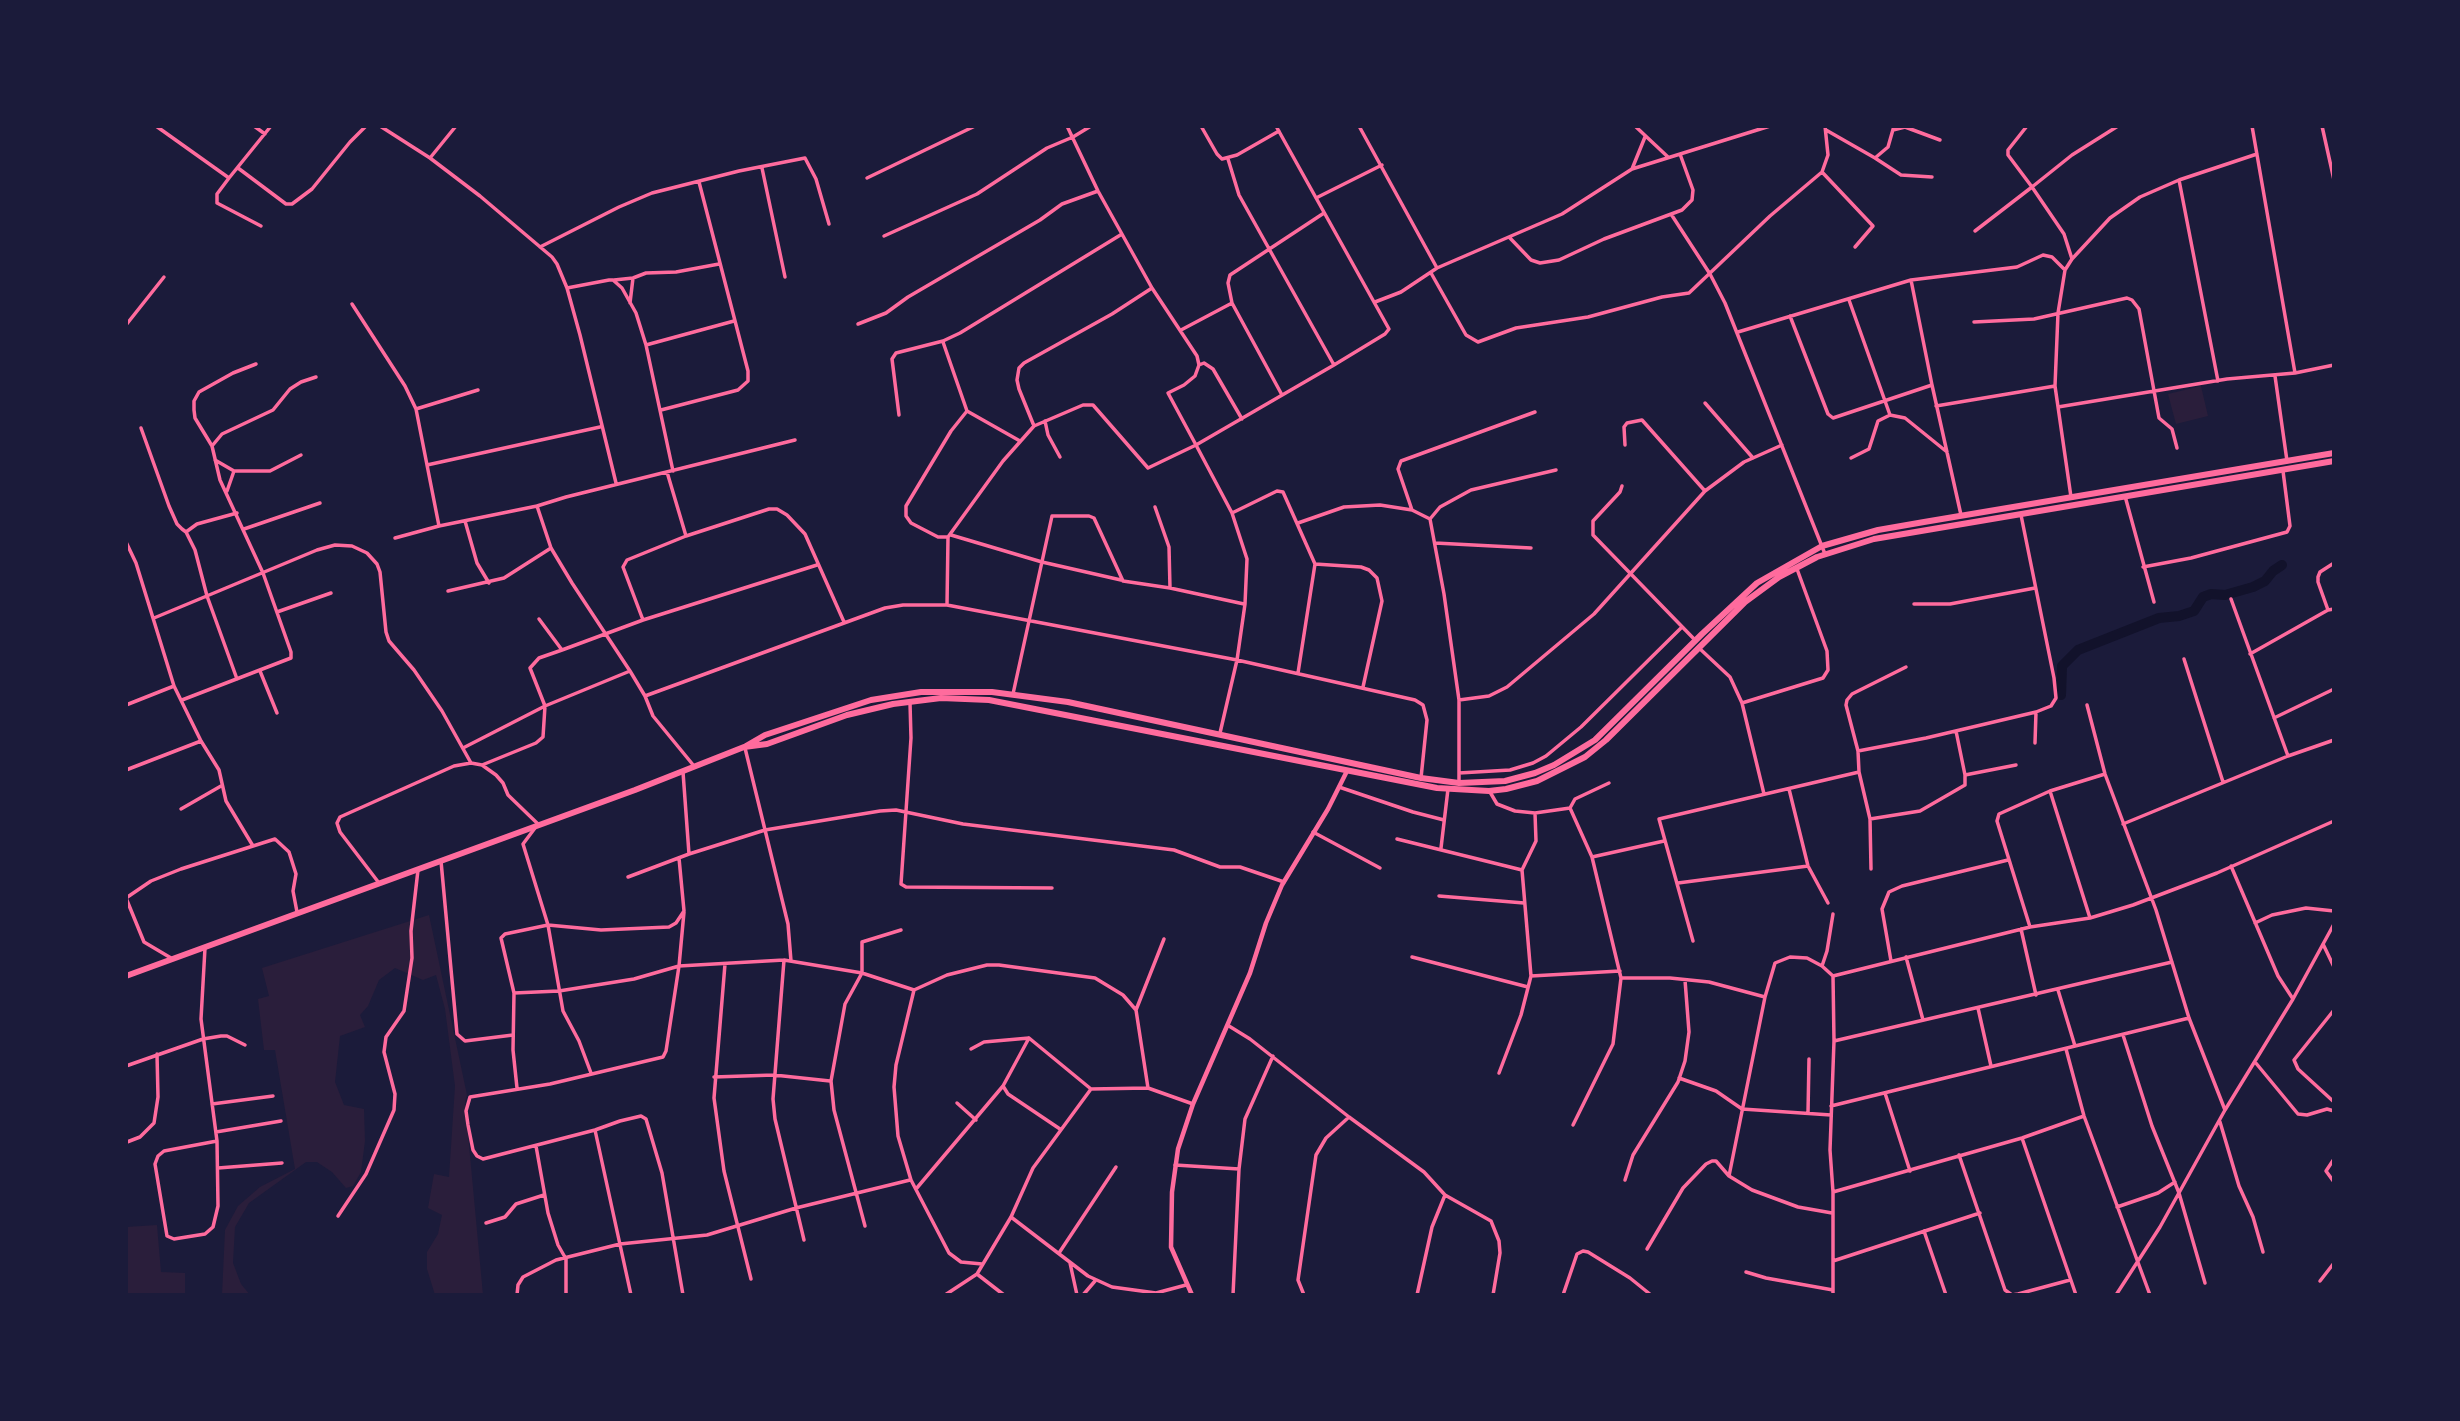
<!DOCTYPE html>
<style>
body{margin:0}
#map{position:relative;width:2460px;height:1421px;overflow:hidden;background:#1b1b3a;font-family:"Source Sans 3",sans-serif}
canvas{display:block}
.frame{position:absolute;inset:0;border:128px solid #1b1b3a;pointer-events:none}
</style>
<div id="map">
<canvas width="2460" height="1421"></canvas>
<div class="frame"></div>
</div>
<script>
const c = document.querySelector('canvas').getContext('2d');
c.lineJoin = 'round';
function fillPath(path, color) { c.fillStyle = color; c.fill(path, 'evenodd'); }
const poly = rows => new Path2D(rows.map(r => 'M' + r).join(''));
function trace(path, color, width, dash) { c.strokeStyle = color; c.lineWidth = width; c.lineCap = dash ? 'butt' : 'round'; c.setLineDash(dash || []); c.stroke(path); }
fillPath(poly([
 [2201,386,2208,416,2176,424,2168,394],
 [429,915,467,1095,465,1102,483,1295,435,1295,427,1269,427,1252,438,1234,442,1215,428,1208,434,1174,449,1177,455,1086,445,1009,436,975,423,980,395,968,379,980,368,1006,360,1015,365,1027,340,1036,335,1082,344,1105,364,1109,365,1141,361,1172,353,1186,346,1188,332,1172,317,1162,306,1162,249,1203,235,1227,233,1263,241,1284,250,1295,222,1295,225,1230,238,1206,260,1187,295,1169,275,1050,264,1050,258,999,269,996,262,968],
 [157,1225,161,1272,185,1273,185,1295,126,1295,126,1227]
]), '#2a1e3b');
trace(poly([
 [2061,695,2062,666,2078,650,2159,618,2179,616,2194,611,2203,597,2211,594,2225,595,2253,587,2265,581,2273,571,2282,565]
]), '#12122b', 10);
trace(poly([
 [156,126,229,178,271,126],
 [254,126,265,134],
 [380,126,430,158,480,196,552,257,557,264,567,288,580,335,616,483],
 [1201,126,1217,154,1222,159,1237,155,1279,131],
 [1359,126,1437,268],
 [1635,126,1668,157],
 [2252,126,2295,373],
 [2322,126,2334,180],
 [1826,130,1875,158,1888,147,1894,126],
 [1893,130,1905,127,1940,140],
 [430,158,456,126],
 [1875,158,1901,175,1932,177],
 [1228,159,1239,195,1334,365],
 [238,168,286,204,292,204,312,189,350,142,366,126],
 [762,168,785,277],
 [1632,169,1645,137],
 [1822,172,1873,226,1855,247],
 [229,178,217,194,217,203,261,226],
 [867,178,975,126],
 [2179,180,2218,381],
 [1316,198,1382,165],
 [1671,214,1710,274,1725,303,1825,554],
 [1975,231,2032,187,2008,155,2008,150,2027,126],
 [884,236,977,194,1047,148,1073,137,1091,126],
 [1509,237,1531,260,1540,263,1559,260,1604,239,1682,210,1692,200,1693,190,1680,154],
 [540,247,619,207,652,193,739,171,805,158,816,179,829,224],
 [2072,259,2064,234,2032,187,2072,155,2118,126],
 [1431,273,1466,335,1478,342,1516,328,1588,317,1662,297,1689,293,1770,216,1822,172,1828,155,1825,126],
 [614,280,633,278,646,273,676,272,719,264],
 [567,288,609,280,613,280,622,288,636,313,646,345,673,471],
 [1849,300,1890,415],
 [1375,302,1401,292,1437,268,1562,214,1632,169,1770,126],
 [630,303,633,278],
 [1232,303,1282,395],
 [352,304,405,386,416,409,439,526],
 [1790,316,1828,414,1833,418,1932,385,1911,280],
 [1974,322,2034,319,2127,298,2132,300,2139,309,2159,418,2172,429,2177,448],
 [858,324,886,313,908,297,1040,220,1062,204,1098,191],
 [126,325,164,277],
 [1181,330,1232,303,1228,283,1230,275,1324,213],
 [1738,332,1911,280,2017,267,2043,255,2052,257,2065,270],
 [943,342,967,411,1020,441],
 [646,345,734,321],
 [1199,365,1204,363,1213,369,1242,419],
 [2275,376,2287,461],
 [1932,385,1961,515],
 [1705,403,1753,458],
 [1936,406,2055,386],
 [2058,407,2227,379,2295,373,2334,365],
 [416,409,478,390],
 [661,410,738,390,748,381,748,371,699,182],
 [899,415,892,359,896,353,943,341,960,333,1122,234],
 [1045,421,1048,435,1060,457],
 [1034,426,1019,389,1017,380,1019,368,1024,363,1112,314,1152,288],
 [141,428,169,506,177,524,182,529,186,532,197,524,237,513],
 [1625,445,1624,427,1627,423,1642,420,1705,491],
 [212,446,222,434,273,410,290,389,301,382,316,377],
 [1851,458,1869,449,1878,421,1890,415,1905,418,1947,452],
 [215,460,234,471],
 [427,465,600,427],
 [667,472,686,536],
 [1622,486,1620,492,1593,521,1593,535,1696,641],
 [227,491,234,471,270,471,301,455],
 [2125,496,2154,602],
 [2071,497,2055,386,2058,313,2065,270,2072,259,2110,218,2140,197,2179,180,2257,154],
 [1155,507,1169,547,1170,588],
 [1412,510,1398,469,1401,461,1535,412],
 [1232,513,1277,491,1283,492,1315,564,1298,673],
 [465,521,477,563,489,583],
 [1298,523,1344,507,1380,505,1412,510,1430,519],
 [244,529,320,503],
 [186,532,195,550,207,596,237,679],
 [951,535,1042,562,1121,580],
 [948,537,938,537,911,523,906,516,906,506,951,431,967,411],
 [395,538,439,526,537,506],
 [126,542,136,563,174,686,126,705],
 [1435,543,1531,548],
 [1315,564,1361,567,1369,570,1377,578,1382,601,1363,687],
 [2143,567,2191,558,2287,532,2290,526,2283,471],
 [448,591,504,578,551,548],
 [2231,599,2288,756],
 [1914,604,1950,604,2035,588],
 [947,605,948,537,1003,461,1034,426,1083,405,1093,405,1148,468,1196,445,1168,393,1184,385,1195,376,1199,365,1197,356,1152,288,1098,191,1067,126],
 [2328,610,2318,582,2318,577,2320,572,2334,563],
 [277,612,331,593],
 [154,618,317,550,335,545,352,546,367,553,377,564,380,572,386,632,389,641,414,670,442,711,471,763],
 [539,619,562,650,643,620,817,565],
 [643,620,623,567,627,560,686,536,769,509,777,509,787,515,805,534,844,622],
 [1699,648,1730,677,1742,703,1764,794],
 [2250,654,2328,610,2334,609],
 [2184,659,2223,782],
 [260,671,277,713],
 [174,686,201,741,219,770,226,801,253,846],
 [1013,694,1052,516,1089,516,1094,518,1123,581,1170,588,1244,604],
 [645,696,885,608,903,605,947,605,1237,660,1415,700,1423,705,1427,720,1421,778],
 [182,700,291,658,291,652,263,573,220,480,212,446,195,418,194,410,194,401,199,392,233,373,256,364],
 [1459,700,1489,696,1507,687,1594,614,1705,491,1744,462,1782,445],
 [910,703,911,738,901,884,906,887,1052,888],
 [1742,703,1823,678,1828,670,1827,651,1797,569],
 [2087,705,2105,774,2156,910,2189,1018,2225,1110],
 [2274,718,2334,689],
 [1220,733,1237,660,1245,604,1247,559,1232,513,1196,445,1334,365,1385,334,1389,329,1276,126],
 [2035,743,2036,712],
 [463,748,545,706,530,668,539,658,562,650],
 [745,748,788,924,791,961],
 [1858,751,1926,738,2036,712,2051,706,2056,698,2054,678,2021,515],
 [482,765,536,743,543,737,545,706,630,671],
 [694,766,653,716,645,696,630,671,572,583,551,548,537,506,566,497,795,440],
 [126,770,201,741],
 [683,772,689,854],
 [1459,773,1510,770,1533,763,1546,756,1581,727,1681,628],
 [1965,775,2016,765],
 [1459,783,1459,700,1444,594,1430,519,1440,507,1471,490,1556,470],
 [1339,787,1413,812,1444,820],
 [1789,789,1808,866,1828,903],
 [2050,791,2090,918],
 [1490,792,1497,804,1515,811,1535,813,1570,808],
 [1570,808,1592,857,1621,978,1613,1044,1573,1125],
 [1570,808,1575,799,1609,783],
 [181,809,221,786],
 [1870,819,1920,811,1965,785,1965,775,1956,731],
 [2123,824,2288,756,2334,740],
 [1313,832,1380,868],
 [1397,839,1522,870],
 [1441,848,1448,789],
 [1592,857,1664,841],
 [441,861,457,1034,465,1041,513,1035],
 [2231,866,2278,976,2293,999],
 [1871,869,1870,819,1859,772,1858,751,1846,705,1847,700,1852,694,1906,667],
 [628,877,689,854,765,830,880,811,896,810,963,824,1174,850,1220,867,1240,867,1284,882],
 [379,883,340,832,337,823,340,817,454,766,471,763,482,765,496,775,503,783,508,795,538,824,523,844,548,925,563,1011,579,1041,591,1073],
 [1678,883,1808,866],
 [1439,896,1524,903],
 [2255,923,2272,915,2306,908,2334,911],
 [2030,927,1997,821,1999,814,2050,791,2105,774],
 [2021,929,2036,995],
 [1693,941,1659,819,1859,772],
 [2323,944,2334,967],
 [205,948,201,1019,217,1141,218,1206,213,1227,205,1234,174,1239,167,1236,155,1164,158,1156,164,1151,217,1141],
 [1412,957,1528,987],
 [1906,957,1923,1020],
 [171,958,144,942,126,898,151,881,181,869,275,839,289,852,296,874,293,891,297,912],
 [784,960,773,1099,775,1119,804,1240],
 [1891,961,1882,909,1889,892,1902,886,2008,860],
 [725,964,714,1098,724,1171,751,1279],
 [1822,966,1827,951,1833,914],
 [1531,976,1620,971],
 [1833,976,2030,927,2090,918,2133,905,2217,873,2334,821],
 [1621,978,1670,978,1709,982,1765,997],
 [2058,990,2075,1046],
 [514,993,559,991,634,979,679,966,684,912],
 [1978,1008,1991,1066],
 [1136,1010,1164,939],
 [2334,1010,2294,1060,2298,1069,2334,1102],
 [1229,1026,1250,1039,1349,1117,1424,1172,1445,1195,1491,1221,1499,1241,1500,1253,1493,1295],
 [2123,1035,2152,1126,2179,1193,2205,1283],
 [1029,1038,1003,1086,1008,1094,1060,1129],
 [1834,1041,2172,962],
 [971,1049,984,1042,1029,1038,1091,1089],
 [2066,1049,2084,1116,2150,1295],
 [2255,1062,2298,1114,2307,1115,2327,1109,2334,1111],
 [126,1066,203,1039,221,1036,227,1036,245,1045],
 [1499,1073,1521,1015,1531,976,1522,870,1536,841,1535,813],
 [714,1077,774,1075,830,1081],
 [1679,1078,1716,1091,1742,1109,1831,1115],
 [517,1088,513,1050,514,993,501,938,505,934,548,925,601,930,669,927,676,923,684,911,679,858],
 [1885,1093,1910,1171],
 [957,1103,976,1120],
 [212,1104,273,1096],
 [1831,1106,2189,1018],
 [1808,1113,1809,1059],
 [2220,1122,2239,1186,2253,1217,2263,1252],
 [595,1130,631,1295],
 [216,1132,281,1121],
 [2022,1138,2076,1295],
 [127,1142,140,1137,154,1123,158,1097,157,1054],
 [536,1146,548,1213,558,1245,566,1259,566,1295],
 [1959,1155,2005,1290,2012,1295,2018,1294,2070,1280],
 [2334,1159,2326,1171,2334,1182],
 [1175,1165,1239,1169],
 [218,1168,282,1163],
 [1729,1176,1765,997,1775,963,1790,957,1807,958,1822,966,1833,976,1834,1041,1830,1150,1833,1192,1833,1295],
 [1625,1180,1633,1155,1678,1082,1685,1061,1689,1032,1685,980],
 [916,1189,1003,1086],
 [1833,1192,2022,1138,2084,1116],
 [2117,1207,2158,1193,2175,1182],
 [338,1216,366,1174,394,1110,395,1094,384,1052,386,1037,404,1011,412,958,411,931,418,870],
 [1011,1217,1088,1276,1112,1287,1156,1293,1186,1285],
 [486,1223,505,1217,516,1204,544,1195],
 [865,1226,834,1110,831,1081,845,1004,862,973,862,942,901,930],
 [1924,1231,1946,1295],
 [1647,1249,1683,1188,1706,1164,1712,1161,1716,1161,1729,1176,1752,1190,1798,1207,1832,1213],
 [1059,1253,1116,1167],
 [1833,1261,1980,1213],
 [1070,1263,1077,1295],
 [982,1264,961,1262,949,1253,911,1180,898,1136,894,1087,896,1065,914,990,947,975,987,965,999,965,1095,978,1123,995,1136,1010,1148,1088],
 [1746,1272,1766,1278,1833,1290],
 [977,1274,1004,1295],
 [2320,1281,2334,1263],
 [517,1295,518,1285,523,1277,556,1260,620,1244,707,1235,796,1208,910,1180],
 [683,1295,662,1173,646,1119,641,1116,620,1121,595,1130,483,1159,477,1156,473,1150,468,1125,466,1111,470,1097,550,1084,663,1057,666,1051,679,966,784,960,862,973,914,990],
 [945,1295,977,1274,1011,1217,1033,1168,1091,1089,1148,1088,1193,1104],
 [1083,1295,1095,1281],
 [1233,1295,1239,1169,1245,1119,1273,1056],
 [1304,1295,1298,1280,1316,1155,1326,1138,1349,1117],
 [1417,1295,1432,1227,1445,1195],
 [1563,1295,1577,1254,1583,1251,1588,1252,1630,1278,1651,1295],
 [2116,1295,2160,1227,2225,1110,2293,999,2334,924]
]), '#ff6b9d', 3.5);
trace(poly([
 [1192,1295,1171,1247,1172,1192,1178,1149,1193,1104,1250,973,1266,923,1282,885,1328,809,1347,771]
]), '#ff6b9d', 4.5);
trace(poly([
 [746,746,765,735,871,700,921,692,992,692,1068,702,1421,778,1459,783,1505,781,1535,773,1554,765,1595,740,1702,634,1757,583,1822,546,1878,530,1924,522,2334,453],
 [126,976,635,790,744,747,767,744,847,715,893,704,941,698,989,700,1437,788,1489,791,1506,789,1537,781,1585,757,1606,740,1745,602,1779,577,1817,557,1874,539,2334,461]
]), '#ff6b9d', 6);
</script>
